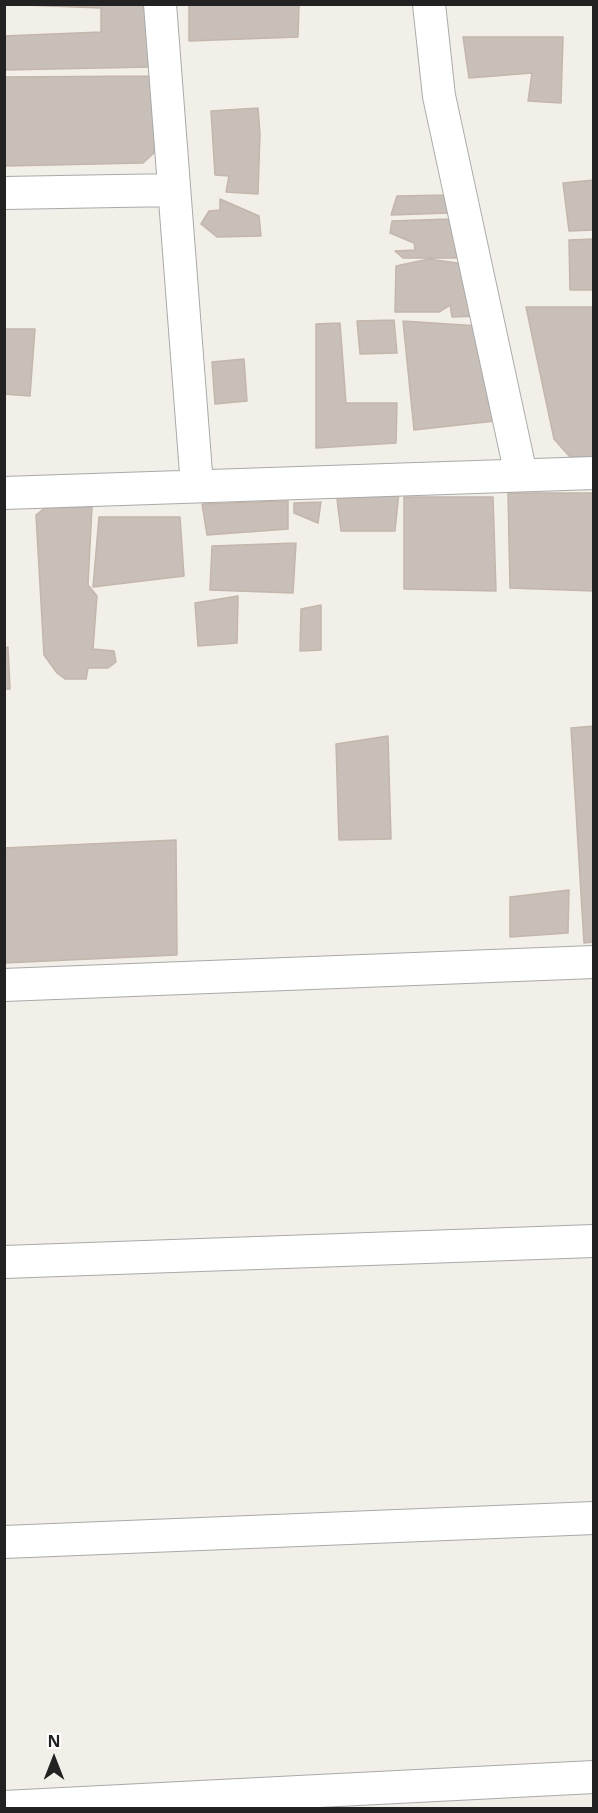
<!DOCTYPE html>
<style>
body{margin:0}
#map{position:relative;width:598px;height:1813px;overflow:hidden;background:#f2efe9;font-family:"Open Sans",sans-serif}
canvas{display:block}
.frame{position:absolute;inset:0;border:6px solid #222;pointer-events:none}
.north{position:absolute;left:24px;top:1729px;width:60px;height:60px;-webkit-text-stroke:4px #fff;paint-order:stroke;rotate:0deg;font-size:16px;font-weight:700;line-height:24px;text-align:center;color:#222}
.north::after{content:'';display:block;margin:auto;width:21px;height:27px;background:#222;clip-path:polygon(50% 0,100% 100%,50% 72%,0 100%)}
</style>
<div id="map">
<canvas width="598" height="1813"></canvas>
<div class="frame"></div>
<div class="north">N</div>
</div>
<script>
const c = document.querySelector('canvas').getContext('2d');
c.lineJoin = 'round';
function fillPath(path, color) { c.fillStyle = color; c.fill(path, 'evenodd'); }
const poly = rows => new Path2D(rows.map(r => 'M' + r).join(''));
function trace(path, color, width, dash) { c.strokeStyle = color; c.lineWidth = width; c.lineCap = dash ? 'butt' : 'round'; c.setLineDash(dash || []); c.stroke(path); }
const building = poly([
 [144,4,150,67,4,70,4,36,101,32,101,8,24,5,144,4],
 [189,4,299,4,298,37,189,41,189,4],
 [463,37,563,37,561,103,528,101,532,73,469,78,463,37],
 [153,76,154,153,143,163,4,166,4,77,153,76],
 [258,108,260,134,258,194,226,192,229,176,215,175,211,111,258,108],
 [594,180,594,230,569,231,563,183,594,180],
 [446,195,449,213,391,215,397,196,446,195],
 [220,199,259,216,261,236,217,237,201,224,209,211,220,210,220,199],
 [449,219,459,258,403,258,395,251,415,250,414,243,390,233,392,221,449,219],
 [594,239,594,290,570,290,569,240,594,239],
 [429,259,464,264,480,316,452,317,450,305,439,312,395,312,396,266,429,259],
 [526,307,594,307,594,457,570,457,554,439,526,307],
 [394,320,397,353,360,354,357,321,394,320],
 [403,321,479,326,495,421,414,430,403,321],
 [340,323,346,403,397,403,396,443,316,448,316,324,340,323],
 [4,329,35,329,30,396,4,394,4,329],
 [244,359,247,401,215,404,212,362,244,359],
 [336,491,399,492,395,531,341,531,336,491],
 [508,493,594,493,594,591,510,588,508,493],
 [404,497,493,497,496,591,404,589,404,497],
 [288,501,288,529,207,535,202,504,288,501],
 [321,502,318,523,294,513,294,503,321,502],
 [46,507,92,507,88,585,97,596,93,649,114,651,116,662,108,668,88,668,86,679,65,679,57,673,44,655,36,515,46,507],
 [99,517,180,517,184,576,93,587,99,517],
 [296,543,293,593,210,590,212,546,296,543],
 [238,596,237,643,198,646,195,603,238,596],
 [321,605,321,650,300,651,301,609,321,605],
 [8,647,10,689,4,689,4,648,8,647],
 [594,726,594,942,584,943,571,728,594,726],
 [388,736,391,839,339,840,336,744,388,736],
 [176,840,177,955,4,963,4,848,176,840],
 [569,890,568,933,510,937,510,897,569,890]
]);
fillPath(building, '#c7bfb8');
trace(building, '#c4b6ab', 1.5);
const street = poly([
 [160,4,197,486],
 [429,4,439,96,521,475],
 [4,193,174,190],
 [4,493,594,473],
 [4,985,594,962],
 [4,1262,594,1241],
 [4,1542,594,1518],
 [4,1807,594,1777]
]);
trace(street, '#a9a9a9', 34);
trace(street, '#fff', 32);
</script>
